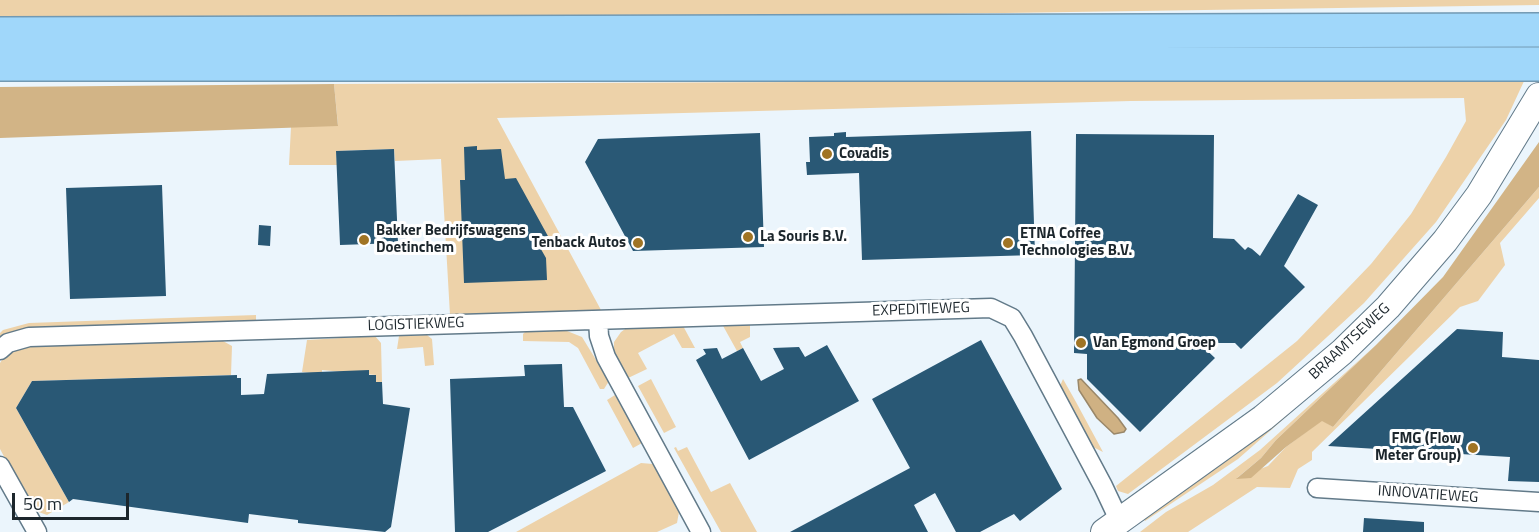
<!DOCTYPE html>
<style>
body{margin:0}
#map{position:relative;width:1539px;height:532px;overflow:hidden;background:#ebf5fc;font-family:"Titillium Web",sans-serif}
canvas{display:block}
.scale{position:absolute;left:12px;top:493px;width:117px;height:27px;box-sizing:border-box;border:3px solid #1c262c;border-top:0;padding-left:8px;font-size:18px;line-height:21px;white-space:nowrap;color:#1c262c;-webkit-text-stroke:4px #fff;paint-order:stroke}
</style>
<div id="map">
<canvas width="1539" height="532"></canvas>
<div class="scale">50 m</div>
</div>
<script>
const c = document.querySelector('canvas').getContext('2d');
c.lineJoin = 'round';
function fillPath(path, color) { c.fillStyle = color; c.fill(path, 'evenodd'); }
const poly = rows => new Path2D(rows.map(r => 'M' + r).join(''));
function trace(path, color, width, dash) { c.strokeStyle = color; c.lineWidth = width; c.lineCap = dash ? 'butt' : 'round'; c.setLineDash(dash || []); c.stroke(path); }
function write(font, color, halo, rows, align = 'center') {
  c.font = font + ' "Titillium Web",sans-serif'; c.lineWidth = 6; c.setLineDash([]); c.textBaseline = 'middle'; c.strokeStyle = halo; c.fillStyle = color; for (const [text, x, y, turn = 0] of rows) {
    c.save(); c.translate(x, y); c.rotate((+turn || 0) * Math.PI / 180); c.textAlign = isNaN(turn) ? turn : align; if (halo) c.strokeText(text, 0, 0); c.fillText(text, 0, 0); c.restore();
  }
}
fillPath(poly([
 [0,0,1539,0,1539,5,870,15,755,20,0,20],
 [1525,79,1506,120,1436,222,1364,303,1277,383,1128,494,1118,491,1116,486,1297,341,1371,264,1411,214,1446,157,1466,121,1464,98,1131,101,497,118,601,310,450,315,441,159,395,161,394,149,336,151,337,165,289,165,291,127,338,125,334,84],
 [1539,119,1518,156,1468,231,1438,269,1352,359,1238,459,1145,521,1142,516,1282,414],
 [1539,187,1539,198,1500,243,1505,265,1478,301,1460,307,1312,452,1312,460,1298,469,1290,488,1257,487,1188,532,1140,532,1166,512,1213,485,1260,450,1376,345,1276,440,1261,458,1237,478,1268,466,1286,447,1322,420,1333,427],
 [256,315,256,322,0,343,0,333,3,330,29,323],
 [750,323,750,337,740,342,743,348,737,351,722,324],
 [682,324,695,348,682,348,674,334,638,353,647,369,626,379,614,355,614,342,621,332,628,327],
 [562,329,582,337,609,381,604,389,600,389,578,348,569,342,523,341,523,334,527,330],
 [427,335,432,339,434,365,425,366,423,347,397,349,399,336],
 [375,336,381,343,382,382,376,382,376,375,322,370,322,374,302,372,307,340],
 [223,341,232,346,231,375,32,381,16,408,69,502,47,515,33,510,0,449,0,363,5,355,17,348,34,345],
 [651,379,676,427,664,433,638,386],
 [1063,379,1076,402,1103,452,1093,447,1060,386],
 [615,395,642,443,633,448,607,400],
 [676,447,678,451,687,447,711,492,730,483,757,532,721,532,674,448],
 [641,463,653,464,657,470,679,512,677,523,657,532,516,532]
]), '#edd2a9');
fillPath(poly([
 [334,84,338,126,0,138,0,87],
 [1539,142,1539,187,1333,427,1322,421,1286,447,1251,478,1236,479,1261,458,1276,440,1376,345,1443,277]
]), '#d2b486');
const water = poly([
 [1081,379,1118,418,1126,429,1124,432,1114,434,1097,418,1079,390,1078,380,1081,379]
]);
fillPath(water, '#cfb183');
trace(water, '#998769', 1.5);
fillPath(poly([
 [1031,131,1035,255,862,260,859,173,807,175,806,162,810,162,809,137,834,136,834,133,846,132,846,137],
 [760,133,764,247,633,251,585,162,598,139],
 [1076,134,1214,135,1213,238,1234,239,1245,250,1248,247,1252,249,1260,256,1298,194,1318,205,1284,266,1305,287,1241,349,1235,343,1199,343,1215,358,1140,432,1087,379,1087,354,1074,353],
 [477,146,477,150,501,149,505,179,516,178,549,238,538,244,546,258,547,280,464,283,460,180,465,180,464,147],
 [394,149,398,243,340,245,336,151],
 [162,185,166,296,70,299,66,188],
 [259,225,271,226,270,246,258,245],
 [1457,329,1503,332,1502,357,1539,360,1539,482,1508,481,1510,457,1328,446],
 [981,340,1062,489,1020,521,1014,514,980,532,956,532,935,493,914,505,928,532,790,532,910,468,872,399],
 [827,345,859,401,749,460,696,360,706,354,703,349,717,348,722,359,743,348,761,381,784,369,773,348,799,347,805,357],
 [562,364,564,407,573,407,606,471,488,532,455,532,450,379,525,376,524,365],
 [369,370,369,375,376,375,376,382,382,382,383,404,410,408,391,527,385,532,298,523,298,520,249,514,248,523,73,499,69,502,16,408,32,381,237,375,237,378,241,378,241,395,264,394,267,374],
 [1364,518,1424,522,1424,532,1363,532]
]), '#295875');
const street = poly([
 [598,320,599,336,606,357,701,532],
 [0,350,8,343,29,337,991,308,1012,318,1023,336,1103,486,1119,520],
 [0,466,37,532],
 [1317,488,1539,502]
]);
const secondary = poly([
 [1104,532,1263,418,1342,352,1388,307,1445,241,1479,195,1539,96]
]);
const highway = poly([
 [0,34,1539,30],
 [0,64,1539,64]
]);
trace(street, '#627a89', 21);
trace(secondary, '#627a89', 28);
trace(highway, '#7299b2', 36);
trace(street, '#fff', 18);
trace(secondary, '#fff', 26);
trace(highway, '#a0d7fa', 33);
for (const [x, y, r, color] of [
 [827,154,6,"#a07424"],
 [748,237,6,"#a07424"],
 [364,240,6,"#a07424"],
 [638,243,6,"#a07424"],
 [1008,243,6,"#a07424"],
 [1081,343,6,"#a07424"],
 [1473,448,6,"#a07424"]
]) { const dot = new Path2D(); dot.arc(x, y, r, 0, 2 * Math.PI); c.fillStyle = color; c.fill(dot); trace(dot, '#fff', 2); }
write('bold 15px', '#1c262c', '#fff', [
 ["Covadis",839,154],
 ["Bakker Bedrijfswagens",376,231],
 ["Doetinchem",376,248],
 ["ETNA Coffee",1020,234],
 ["Technologies B.V.",1020,251],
 ["La Souris B.V.",760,237],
 ["Tenback Autos",626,243,"right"],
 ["Van Egmond Groep",1093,343],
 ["FMG (Flow",1461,439,"right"],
 ["Meter Group)",1461,456,"right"]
], 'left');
write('15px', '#1c262c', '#fff', [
 ["EXPEDITIEWEG",921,310,-2],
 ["LOGISTIEKWEG",416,325,-2],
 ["BRAAMTSEWEG",1350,342,-43],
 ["INNOVATIEWEG",1428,495,4]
]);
</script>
